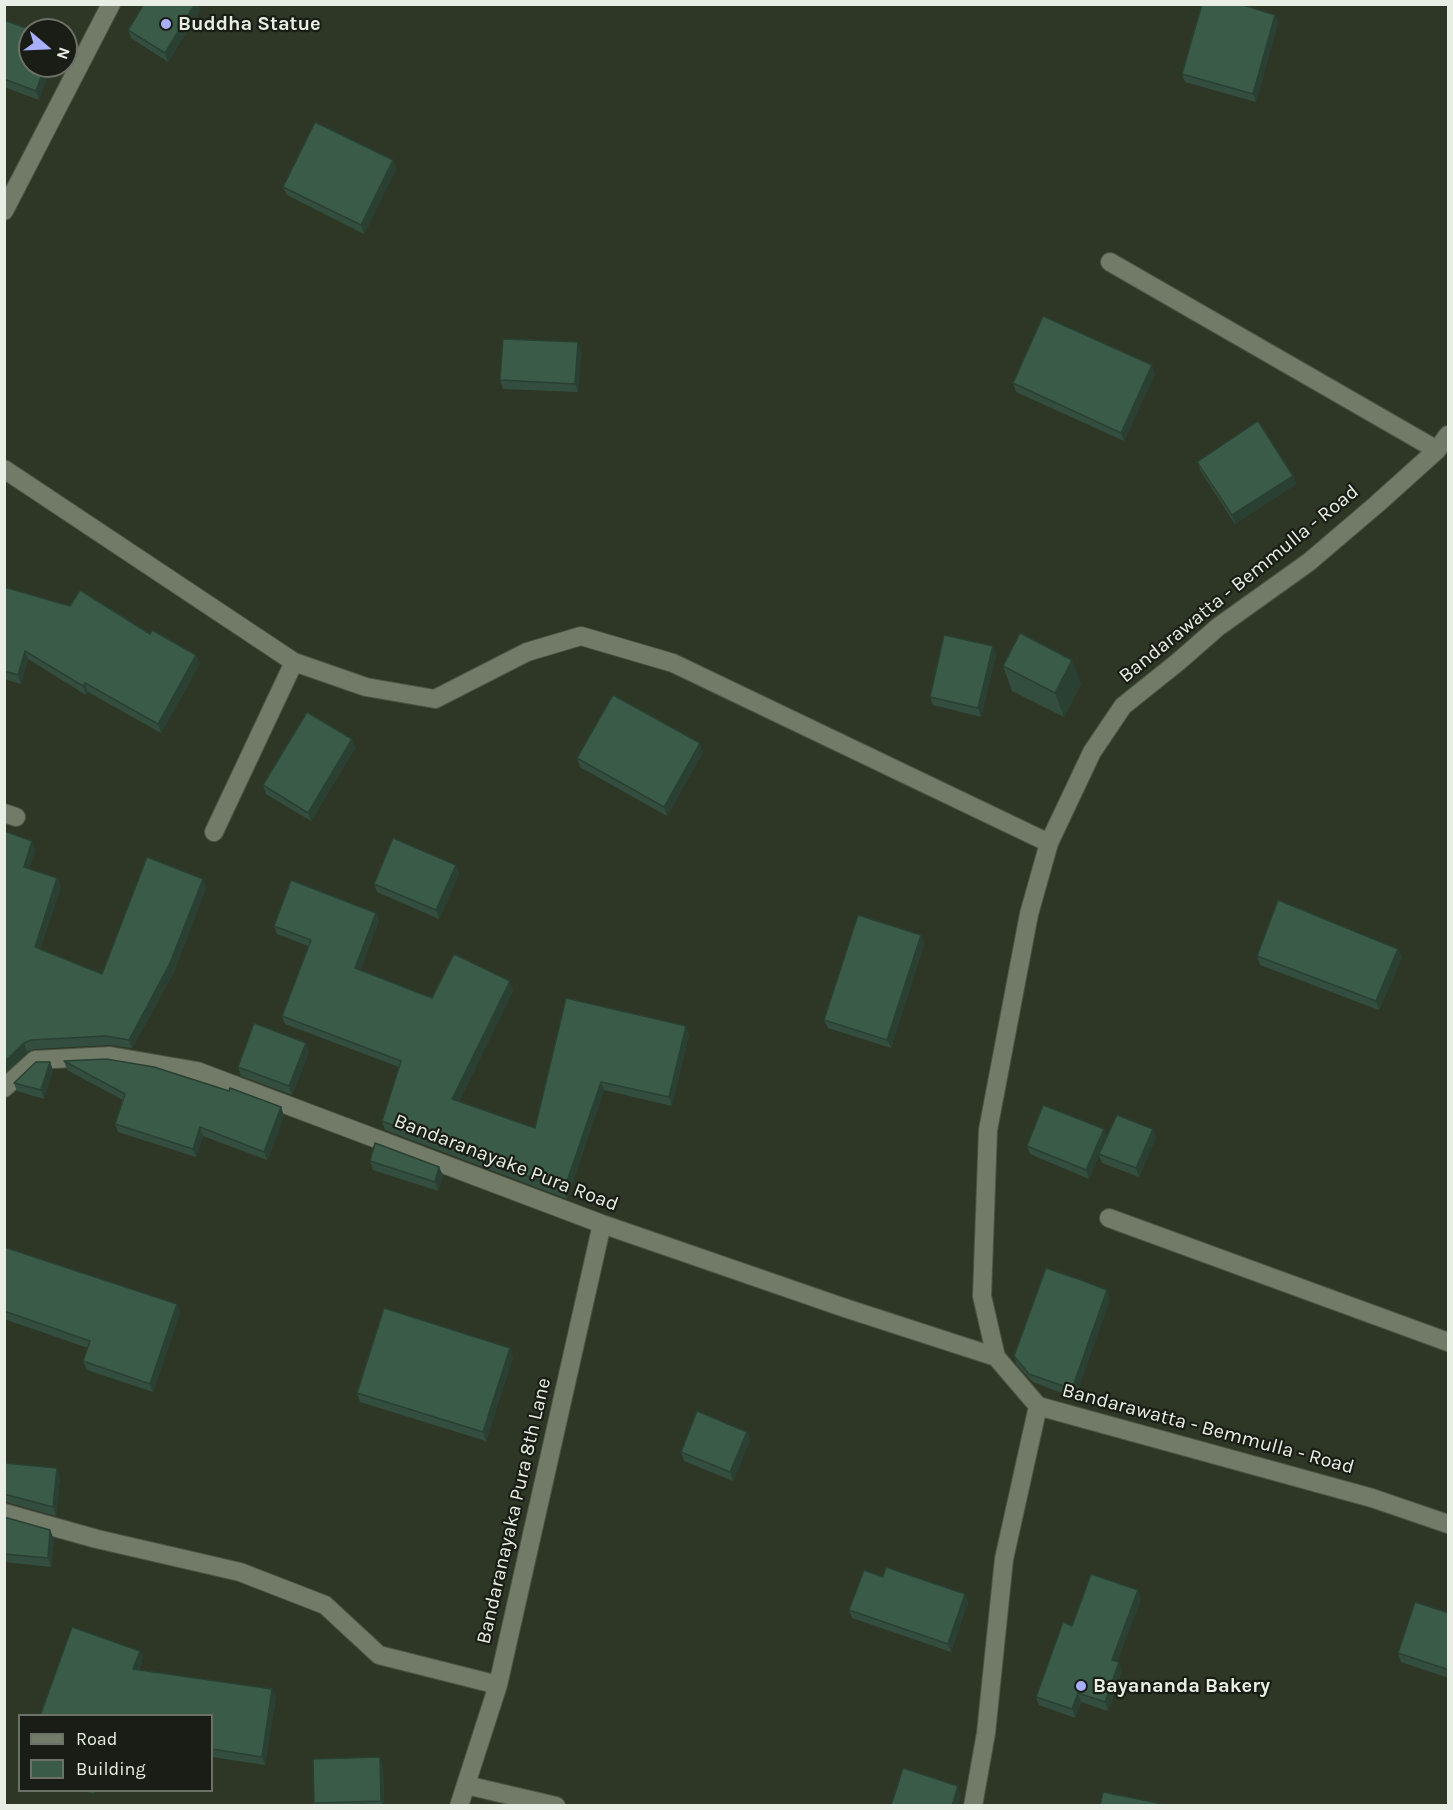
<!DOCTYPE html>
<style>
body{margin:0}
#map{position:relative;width:1453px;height:1810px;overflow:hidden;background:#2e3726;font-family:Karla,sans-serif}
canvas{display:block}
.frame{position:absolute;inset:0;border:6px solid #e8eee3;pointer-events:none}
.legend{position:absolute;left:18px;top:1714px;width:195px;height:78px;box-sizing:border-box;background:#191d15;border:2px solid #6c7167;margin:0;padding:8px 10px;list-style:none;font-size:18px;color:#e8eee3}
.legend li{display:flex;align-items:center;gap:12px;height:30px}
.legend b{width:30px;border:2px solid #6c7167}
.north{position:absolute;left:18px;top:18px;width:60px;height:60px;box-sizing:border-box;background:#191d15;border:2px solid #6c7167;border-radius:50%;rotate:109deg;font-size:16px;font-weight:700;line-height:24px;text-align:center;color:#e8eee3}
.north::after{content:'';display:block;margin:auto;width:21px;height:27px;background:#a8b0fc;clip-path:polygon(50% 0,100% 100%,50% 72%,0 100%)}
</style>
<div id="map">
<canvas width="1453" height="1810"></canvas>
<div class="frame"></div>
<ul class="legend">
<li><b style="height:8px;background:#717b68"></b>Road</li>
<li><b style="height:16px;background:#3b5b49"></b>Building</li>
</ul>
<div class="north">N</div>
</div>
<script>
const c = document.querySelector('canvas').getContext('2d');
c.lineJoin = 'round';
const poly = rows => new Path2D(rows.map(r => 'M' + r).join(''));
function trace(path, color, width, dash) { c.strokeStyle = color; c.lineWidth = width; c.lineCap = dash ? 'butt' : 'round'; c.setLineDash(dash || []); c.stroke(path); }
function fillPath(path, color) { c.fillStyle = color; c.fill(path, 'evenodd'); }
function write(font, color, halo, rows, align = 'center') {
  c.font = font + ' Karla,sans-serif'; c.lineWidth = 4.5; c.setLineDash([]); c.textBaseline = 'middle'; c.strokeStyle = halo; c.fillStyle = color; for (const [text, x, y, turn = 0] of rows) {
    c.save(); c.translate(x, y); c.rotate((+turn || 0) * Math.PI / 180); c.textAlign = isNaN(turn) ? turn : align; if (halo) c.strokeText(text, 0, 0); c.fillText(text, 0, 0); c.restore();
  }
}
const minor = poly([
 [4,211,111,4],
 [1110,262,1437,450],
 [1448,435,1437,450,1377,504,1309,562,1218,627,1178,662,1123,706,1092,752,1049,843,1029,914,988,1130,982,1296,996,1357,1038,1406,1372,1498,1448,1524],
 [4,469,294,662,366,687,435,699,527,652,581,636,673,663,1049,843],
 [4,813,16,817],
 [214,832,294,662],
 [4,1088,35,1060,110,1056,197,1071,602,1224,845,1308,996,1357],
 [1109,1218,1448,1342],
 [4,1513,97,1539,240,1572,325,1605,379,1655,498,1685],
 [466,1785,556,1806],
 [459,1806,498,1685,602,1224],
 [973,1806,986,1733,1004,1559,1038,1406]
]);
trace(minor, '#4d5445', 20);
trace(minor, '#717b68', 18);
fillPath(poly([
 [200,10,168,62,131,38,128,30],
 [1275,15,1278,23,1256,102,1185,82,1182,74],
 [4,20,31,30,39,100,4,87],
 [393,160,396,169,364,234,287,195,283,187],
 [581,351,578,392,503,389,500,380],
 [1155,374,1124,441,1016,392,1013,383],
 [1197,462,1293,476,1296,484,1235,524,1200,470],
 [4,587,150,634,196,655,200,663,161,733,88,692,86,695,28,659,21,684,4,679],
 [996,655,981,717,933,705,930,697],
 [1003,666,1081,684,1064,717,1012,691],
 [352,739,355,748,311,821,266,794,263,785],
 [703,752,667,816,580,767,577,758],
 [4,831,35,850,29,868,57,878,61,887,40,949,102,974,206,888,174,972,132,1048,109,1045,34,1049,27,1052,4,1074],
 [456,865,459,874,439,919,377,892,374,884],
 [376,913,379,921,360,970,432,998,513,990,459,1102,535,1128,566,998,689,1034,672,1106,604,1090,567,1199,385,1130,382,1121,399,1067,285,1024,282,1016,308,946,277,934,274,926],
 [921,935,924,944,891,1048,828,1028,824,1020],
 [1398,949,1402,957,1379,1010,1260,965,1257,956],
 [309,1052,292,1095,241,1076,238,1067],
 [64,1061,281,1107,284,1116,267,1160,203,1136,196,1157,118,1132,115,1124,123,1100,67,1070],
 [53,1070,44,1099,17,1091,14,1083],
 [1104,1129,1107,1137,1156,1137,1139,1177,1102,1163,1099,1155,1089,1179,1030,1154,1027,1146],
 [370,1161,439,1167,443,1176,438,1191,373,1170],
 [4,1247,177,1304,180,1313,153,1392,87,1370,83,1361,88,1348,4,1319],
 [1107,1290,1110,1299,1075,1398,1033,1382,1017,1365,1014,1356],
 [513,1357,486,1441,360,1402,357,1393],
 [747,1432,750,1440,733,1481,684,1461,681,1452],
 [4,1463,57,1468,60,1477,56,1516,6,1502,4,1503],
 [4,1517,54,1539,51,1567,4,1562],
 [883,1577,968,1602,951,1652,852,1618,849,1610],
 [1141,1599,1117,1662,1122,1671,1108,1711,1081,1702,1075,1718,1039,1705,1036,1697,1072,1626],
 [1449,1613,1449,1678,1401,1662,1398,1653],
 [140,1651,143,1659,139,1670,272,1689,276,1697,265,1765,212,1757,212,1716,40,1716],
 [383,1765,384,1806,315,1806,314,1803],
 [84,1791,95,1791,94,1794]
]), '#334e3f');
fillPath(poly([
 [195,4,199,4,200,10,168,62,165,53],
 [1275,15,1278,23,1256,102,1253,94],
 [45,66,52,66,39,100,36,91],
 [393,160,396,169,364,234,361,225],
 [578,342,581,351,578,392,575,384],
 [1152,365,1155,374,1124,441,1121,433],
 [1293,476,1296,484,1235,524,1232,515],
 [993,646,996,655,981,717,978,708],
 [25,651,28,659,21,684,18,675],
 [196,655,200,663,161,733,158,724],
 [1072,660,1081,684,1064,717,1055,693],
 [85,683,88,692,86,695,83,686],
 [352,739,355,748,311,821,308,813],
 [700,743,703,752,667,816,664,807],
 [32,841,35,850,27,875,24,867],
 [456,865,459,874,439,919,436,910],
 [57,878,61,887,38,955,35,947],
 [203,879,206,888,174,972,132,1048,129,1040],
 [376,913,379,921,358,977,355,968],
 [921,935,924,944,891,1048,887,1040],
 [1398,949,1402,957,1379,1010,1376,1001],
 [510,981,513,990,456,1108,452,1099],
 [686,1026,689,1034,672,1106,669,1097],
 [24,1043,27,1052,4,1074,4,1062],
 [306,1043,309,1052,292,1095,289,1086],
 [50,1062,53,1070,44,1099,41,1090],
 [601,1082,604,1090,567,1199,564,1190],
 [281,1107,284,1116,267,1160,264,1152],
 [200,1127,203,1136,196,1157,193,1149],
 [1104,1129,1107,1137,1089,1179,1086,1170],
 [1153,1129,1156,1137,1139,1177,1136,1168],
 [439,1167,443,1176,438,1191,435,1182],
 [1107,1290,1110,1299,1075,1398,1072,1389],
 [177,1304,180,1313,153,1392,150,1384],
 [510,1348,513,1357,486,1441,483,1432],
 [747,1432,750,1440,733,1481,730,1472],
 [57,1468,60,1477,56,1516,53,1507],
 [50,1530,54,1539,51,1567,48,1558],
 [1138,1590,1141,1599,1115,1668,1112,1660],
 [965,1594,968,1602,951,1652,948,1644],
 [140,1651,143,1659,136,1677,133,1669],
 [1119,1662,1122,1671,1108,1711,1105,1702],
 [272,1689,276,1697,265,1765,262,1757],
 [1078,1693,1081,1702,1075,1718,1072,1709],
 [380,1757,383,1765,384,1806,383,1806,381,1801],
 [958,1786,961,1795,958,1806,952,1806]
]), '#294033');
const building = poly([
 [144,4,195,4,165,53,128,30,144,4],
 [1202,4,1240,4,1275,15,1253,94,1182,74,1202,4],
 [4,20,31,30,30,66,45,66,36,91,4,79,4,20],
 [315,122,393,160,361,225,283,187,315,122],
 [1043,316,1152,365,1121,433,1013,383,1043,316],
 [503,339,578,342,575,384,500,380,503,339],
 [1258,421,1293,476,1232,515,1197,462,1258,421],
 [4,587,70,606,80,590,150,634,152,630,196,655,158,724,85,683,83,686,25,651,18,675,4,671,4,587],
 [1020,633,1072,660,1055,693,1003,666,1020,633],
 [944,635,993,646,978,708,930,697,944,635],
 [613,695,700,743,664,807,577,758,613,695],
 [307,712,352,739,308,813,263,785,307,712],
 [4,831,32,841,24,867,57,878,35,947,102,974,147,857,203,879,170,963,129,1040,106,1036,31,1040,24,1043,4,1062,4,831],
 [393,838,456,865,436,910,374,884,393,838],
 [291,880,376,913,355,968,432,998,454,954,510,981,452,1099,535,1128,566,998,686,1026,669,1097,601,1082,564,1190,382,1121,401,1061,282,1016,311,940,274,926,291,880],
 [1278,900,1398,949,1376,1001,1257,956,1278,900],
 [858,915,921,935,887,1040,824,1020,858,915],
 [254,1023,306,1043,289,1086,238,1067,254,1023],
 [106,1059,154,1067,229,1091,230,1088,281,1107,264,1152,200,1127,193,1149,115,1124,125,1094,64,1061,106,1059],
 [36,1062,50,1062,41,1090,14,1083,36,1062],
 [1043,1105,1104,1129,1086,1170,1027,1146,1043,1105],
 [1117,1115,1153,1129,1136,1168,1099,1154,1117,1115],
 [375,1143,439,1167,435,1182,370,1161,375,1143],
 [4,1247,177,1304,150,1384,83,1361,90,1341,4,1311,4,1247],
 [1046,1268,1081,1280,1107,1290,1072,1389,1029,1374,1014,1356,1046,1268],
 [384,1308,510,1348,483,1432,357,1393,384,1308],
 [697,1411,747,1432,730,1472,681,1452,697,1411],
 [4,1463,57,1468,53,1507,4,1494,4,1463],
 [4,1517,50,1530,48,1558,4,1554,4,1517],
 [886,1567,965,1594,948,1644,849,1610,864,1570,883,1577,886,1567],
 [1091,1574,1138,1590,1112,1660,1119,1662,1105,1702,1078,1693,1072,1709,1036,1697,1063,1622,1072,1626,1091,1574],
 [1415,1602,1449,1613,1449,1670,1398,1653,1415,1602],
 [72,1627,140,1651,133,1669,272,1689,262,1757,212,1749,212,1716,40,1716,72,1627],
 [380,1757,381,1801,314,1803,313,1759,380,1757],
 [903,1768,958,1786,952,1806,891,1806,903,1768],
 [1103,1792,1172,1806,1100,1806,1103,1792]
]);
fillPath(building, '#3b5b49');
trace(building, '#294033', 1.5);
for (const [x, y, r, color] of [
 [166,24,6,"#a8b0fc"],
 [1081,1686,6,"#a8b0fc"]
]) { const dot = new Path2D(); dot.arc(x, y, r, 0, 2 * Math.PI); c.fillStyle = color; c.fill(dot); trace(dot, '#191d15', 2); }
write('bold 20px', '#e8eee3', '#191d15', [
 ["Buddha Statue",178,24],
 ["Bayananda Bakery",1093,1686]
], 'left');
write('20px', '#e8eee3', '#191d15', [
 ["Bandarawatta - Bemmulla - Road",1239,584,-39],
 ["Bandaranayake Pura Road",506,1163,21],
 ["Bandarawatta - Bemmulla - Road",1208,1429,15],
 ["Bandaranayaka Pura 8th Lane",514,1511,-77]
]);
</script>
